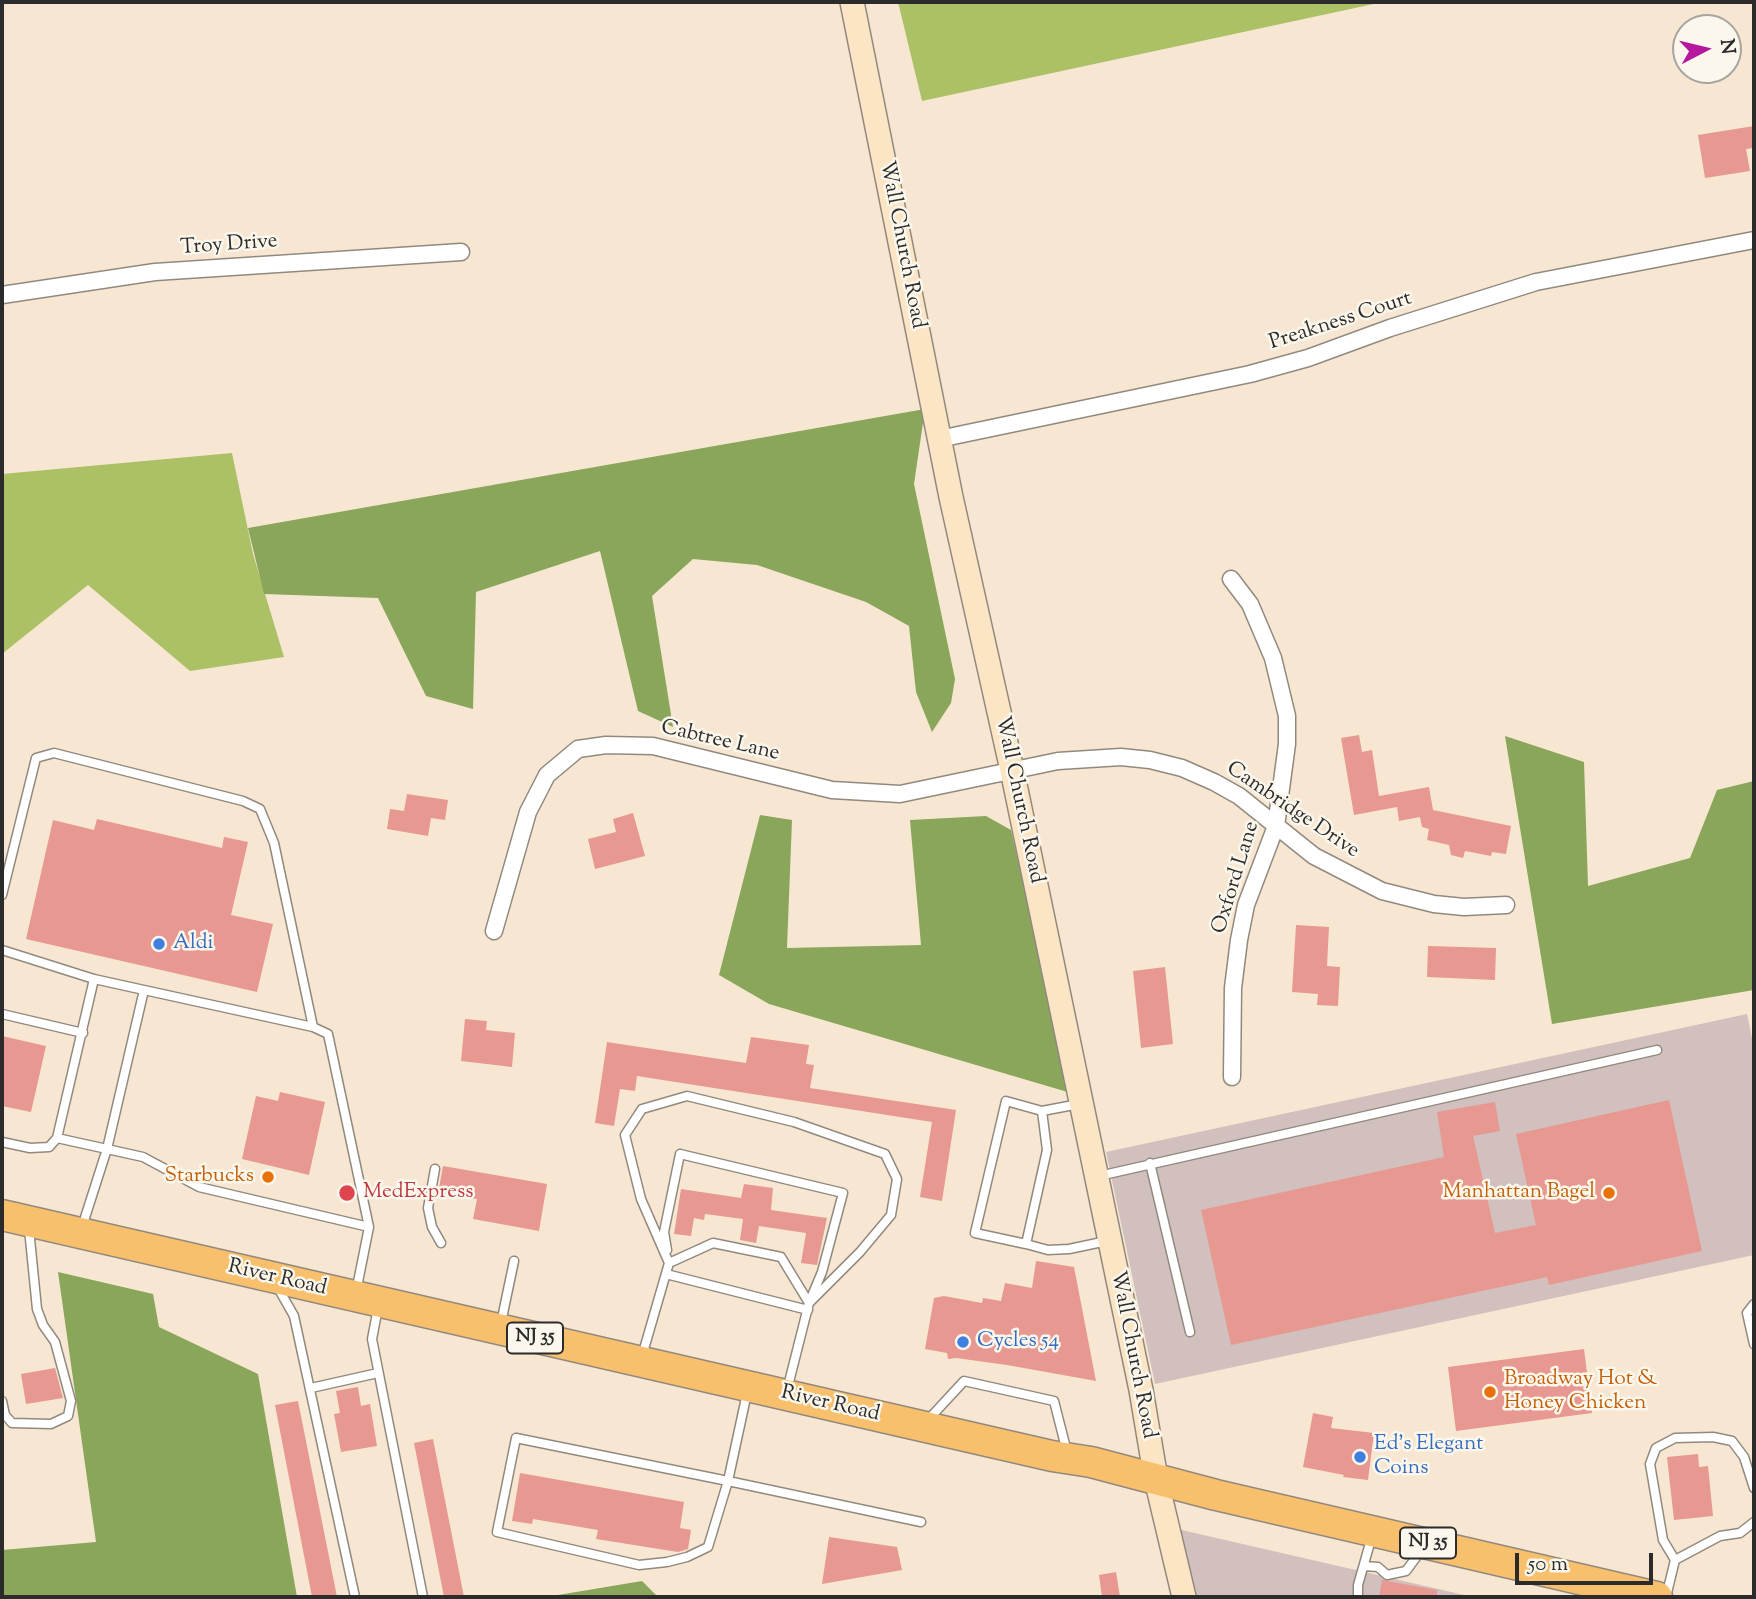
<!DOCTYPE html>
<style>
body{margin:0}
#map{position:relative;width:1756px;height:1599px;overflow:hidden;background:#f7e7d2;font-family:"Sorts Mill Goudy",serif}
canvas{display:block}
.frame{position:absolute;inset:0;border:4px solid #2b2b2b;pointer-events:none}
.north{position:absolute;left:1672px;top:14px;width:70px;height:70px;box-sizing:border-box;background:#fbf7ec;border:2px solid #a8a59f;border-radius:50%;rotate:83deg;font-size:19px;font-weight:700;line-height:28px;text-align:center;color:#2b2b2b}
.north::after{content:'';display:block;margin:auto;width:24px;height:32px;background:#b5179e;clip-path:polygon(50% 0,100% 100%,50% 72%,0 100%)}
.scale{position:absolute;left:1515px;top:1553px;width:138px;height:32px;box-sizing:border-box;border:4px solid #2b2b2b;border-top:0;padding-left:9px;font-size:21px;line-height:24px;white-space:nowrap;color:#2b2b2b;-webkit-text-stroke:5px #fbf7ec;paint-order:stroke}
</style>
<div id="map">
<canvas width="1756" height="1599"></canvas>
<div class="frame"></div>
<div class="north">N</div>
<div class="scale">50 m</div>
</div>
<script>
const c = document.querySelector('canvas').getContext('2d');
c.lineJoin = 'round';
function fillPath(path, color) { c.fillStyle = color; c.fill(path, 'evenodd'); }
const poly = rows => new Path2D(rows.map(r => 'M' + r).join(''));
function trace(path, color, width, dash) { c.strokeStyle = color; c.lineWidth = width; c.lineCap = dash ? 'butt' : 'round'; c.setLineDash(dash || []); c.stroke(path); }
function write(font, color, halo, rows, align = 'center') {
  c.font = font + ' "Sorts Mill Goudy",serif'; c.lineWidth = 5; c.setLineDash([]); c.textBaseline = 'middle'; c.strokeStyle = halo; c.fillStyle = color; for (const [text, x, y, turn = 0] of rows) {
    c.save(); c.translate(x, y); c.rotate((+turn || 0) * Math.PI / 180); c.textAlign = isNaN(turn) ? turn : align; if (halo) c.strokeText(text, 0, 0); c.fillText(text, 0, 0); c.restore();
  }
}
fillPath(poly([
 [1747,1014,1754,1048,1754,1255,1155,1384,1106,1152],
 [1160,1525,1473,1597,1175,1597]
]), '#d1c0bd');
fillPath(poly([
 [898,2,1383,2,922,101],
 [232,453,253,554,284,657,190,671,88,585,2,654,2,474]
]), '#acc065');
fillPath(poly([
 [925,409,914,484,955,679,951,703,932,732,916,692,909,626,866,602,757,565,693,559,652,596,673,727,638,711,600,551,476,592,473,709,426,696,378,598,264,594,248,528],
 [1505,736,1584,762,1588,886,1690,858,1717,790,1754,781,1754,990,1552,1024],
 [760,815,792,820,787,948,921,945,910,820,986,816,1011,830,1071,1093,769,1004,719,975],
 [58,1272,153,1294,159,1327,258,1374,297,1597,2,1597,2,1550,96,1542],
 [642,1581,658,1597,546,1597]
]), '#89a65a');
fillPath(poly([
 [1754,126,1754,148,1746,149,1750,171,1705,178,1698,135],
 [1359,735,1362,752,1372,750,1379,796,1429,787,1433,810,1511,826,1506,854,1492,852,1491,856,1465,851,1463,858,1451,855,1449,845,1427,840,1429,829,1422,827,1420,817,1399,821,1397,807,1354,815,1341,738],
 [407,794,448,800,445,820,431,818,428,836,387,829,390,809,404,811],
 [633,813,645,856,595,869,588,839,616,832,613,819],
 [97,819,222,848,224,837,248,842,231,915,273,924,257,992,26,939,53,820,94,830],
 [1296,925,1329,927,1327,966,1340,967,1338,1006,1317,1005,1318,994,1292,992],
 [1428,946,1496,948,1495,980,1427,977],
 [1165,967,1173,1044,1141,1048,1133,971],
 [465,1019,487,1021,486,1030,515,1033,512,1067,461,1061],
 [2,1036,46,1046,31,1112,2,1106],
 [751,1037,809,1045,806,1064,814,1065,810,1088,956,1110,942,1201,920,1197,932,1122,637,1076,635,1091,620,1089,614,1126,595,1123,607,1042,746,1063],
 [280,1092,325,1102,309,1175,242,1159,256,1096,278,1101],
 [1669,1100,1702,1251,1549,1285,1547,1277,1231,1345,1201,1210,1444,1157,1437,1112,1495,1102,1500,1131,1473,1136,1495,1233,1536,1225,1516,1134],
 [443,1166,547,1184,539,1231,473,1219,477,1199,438,1193],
 [744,1184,773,1188,771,1210,827,1218,817,1265,801,1263,806,1233,759,1226,756,1243,740,1240,743,1219,705,1214,704,1220,694,1218,691,1236,674,1234,681,1189,741,1198],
 [1036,1261,1074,1267,1096,1381,1007,1365,956,1358,948,1359,947,1353,925,1349,934,1298,944,1296,982,1303,983,1298,1001,1301,1005,1283,1032,1288],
 [1584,1349,1592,1413,1456,1431,1448,1367],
 [55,1368,63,1398,26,1404,21,1374],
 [358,1387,361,1406,370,1404,377,1446,341,1452,334,1414,340,1413,336,1391],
 [298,1401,337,1597,312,1597,275,1405],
 [1313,1413,1333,1417,1331,1428,1374,1433,1368,1480,1343,1477,1344,1475,1303,1467],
 [433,1439,464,1597,444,1597,414,1443],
 [1698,1454,1699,1467,1708,1466,1713,1516,1674,1520,1667,1457],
 [520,1473,684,1502,680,1528,691,1530,688,1549,678,1552,596,1539,598,1530,533,1519,532,1524,512,1521],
 [829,1537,897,1547,902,1570,822,1584],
 [1116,1572,1120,1597,1102,1597,1099,1575],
 [1382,1580,1437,1590,1437,1597,1379,1597]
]), '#e79890');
const lane = poly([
 [2,895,36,758,54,753,243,801,260,809,274,843,313,1027],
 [2,950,94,979,57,1138],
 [94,979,144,990],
 [2,1014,83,1033],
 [1042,1111,1006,1101,975,1233,1026,1244,1047,1150,1042,1111,1079,1104],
 [2,1142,30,1148,49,1147,57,1138,107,1149,143,1157,199,1187,369,1227],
 [1150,1163,1190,1332],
 [435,1169,428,1208,432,1227,441,1243],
 [1099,1176,1657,1050],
 [82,1227,107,1149,144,990,313,1027,328,1034,369,1227,356,1292],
 [1026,1244,1048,1250,1069,1249,1107,1241],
 [667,1250,664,1232,680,1154,843,1193,822,1272,811,1298],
 [669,1263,641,1199,625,1135,642,1109,687,1096,794,1122,885,1154,897,1179,891,1215,860,1252,809,1303],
 [666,1274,808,1310],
 [277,1286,294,1316,355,1597],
 [1754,1304,1747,1313,1754,1344],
 [378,1308,372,1339,423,1597],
 [501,1323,514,1261],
 [642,1356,669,1263,713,1243,781,1257,809,1303,787,1390],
 [311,1388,378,1373],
 [747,1393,728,1481,516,1438,497,1532,639,1565,667,1562,687,1557,708,1547,728,1481,921,1522],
 [2,1401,5,1415,12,1423,51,1424,68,1416,71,1401,55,1342,43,1325,37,1309,29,1229],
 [927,1421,964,1381,1054,1401,1067,1452],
 [1675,1560,1720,1536,1740,1533,1754,1522],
 [1364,1566,1378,1567,1387,1575,1406,1571,1423,1548],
 [1358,1597,1358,1585,1372,1536],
 [1666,1597,1675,1560,1663,1540,1650,1464,1656,1448,1675,1438,1713,1437,1732,1441,1744,1457,1754,1488]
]);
const street = poly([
 [2,295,155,272,461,252],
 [939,439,1250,374,1308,358,1390,328,1536,282,1754,240],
 [1231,579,1250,604,1273,658,1287,716,1287,744,1276,826,1246,905,1239,940,1233,988,1232,1077],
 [494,931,528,812,547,775,578,749,606,745,653,746,832,790,900,794,1058,761,1121,757,1150,760,1182,768,1214,782,1239,796,1314,856,1382,891,1434,904,1464,907,1506,905]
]);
const secondary = poly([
 [852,2,951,497,1012,770,1141,1390,1156,1479,1184,1597]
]);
const highway = poly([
 [2,1215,1052,1456,1091,1462,1216,1495,1657,1597]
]);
trace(lane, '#91897e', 11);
trace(street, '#91897e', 19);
trace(secondary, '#91897e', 26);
trace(highway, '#91897e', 33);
trace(lane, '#fff', 8);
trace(street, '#fff', 16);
trace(secondary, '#fce5c4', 23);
trace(highway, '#f8bf6c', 30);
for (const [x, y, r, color] of [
 [159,944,7,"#3f7fe0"],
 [268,1177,7,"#e8710a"],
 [347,1193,9,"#e0444e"],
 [1609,1193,7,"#e8710a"],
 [963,1342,7,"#3f7fe0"],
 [1490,1392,7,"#e8710a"],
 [1360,1457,7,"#3f7fe0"]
]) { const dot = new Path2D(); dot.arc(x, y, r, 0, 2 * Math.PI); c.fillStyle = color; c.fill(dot); trace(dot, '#fbf7ec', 2.5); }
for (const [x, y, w] of [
 [535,1338,56],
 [1428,1543,56]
]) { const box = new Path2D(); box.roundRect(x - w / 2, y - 15.5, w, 31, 5); c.fillStyle = '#fbf7ec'; c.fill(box); trace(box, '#2b2b2b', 2); }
write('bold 19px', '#2b2b2b', null, [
 ["NJ 35",535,1338],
 ["NJ 35",1428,1543]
]);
write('21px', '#2b2b2b', '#fbf7ec', [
 ["Wall Church Road",901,245,79],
 ["Troy Drive",229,246,-4],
 ["Preakness Court",1341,322,-18],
 ["Cabtree Lane",720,742,13],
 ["Wall Church Road",1018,800,78],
 ["Cambridge Drive",1292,811,34],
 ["Oxford Lane",1237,878,-73],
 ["River Road",277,1279,13],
 ["Wall Church Road",1132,1355,79],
 ["River Road",830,1405,13]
]);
write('21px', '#366cbe', '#fbf7ec', [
 ["Aldi",173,944],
 ["Cycles 54",977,1342],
 ["Ed's Elegant",1374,1445],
 ["Coins",1374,1469]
], 'left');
write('21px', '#c56008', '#fbf7ec', [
 ["Starbucks",254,1177],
 ["Manhattan Bagel",1595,1193],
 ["Broadway Hot &",1504,1380,"left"],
 ["Honey Chicken",1504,1404,"left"]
], 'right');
write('21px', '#be3a42', '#fbf7ec', [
 ["MedExpress",363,1193]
], 'left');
</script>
